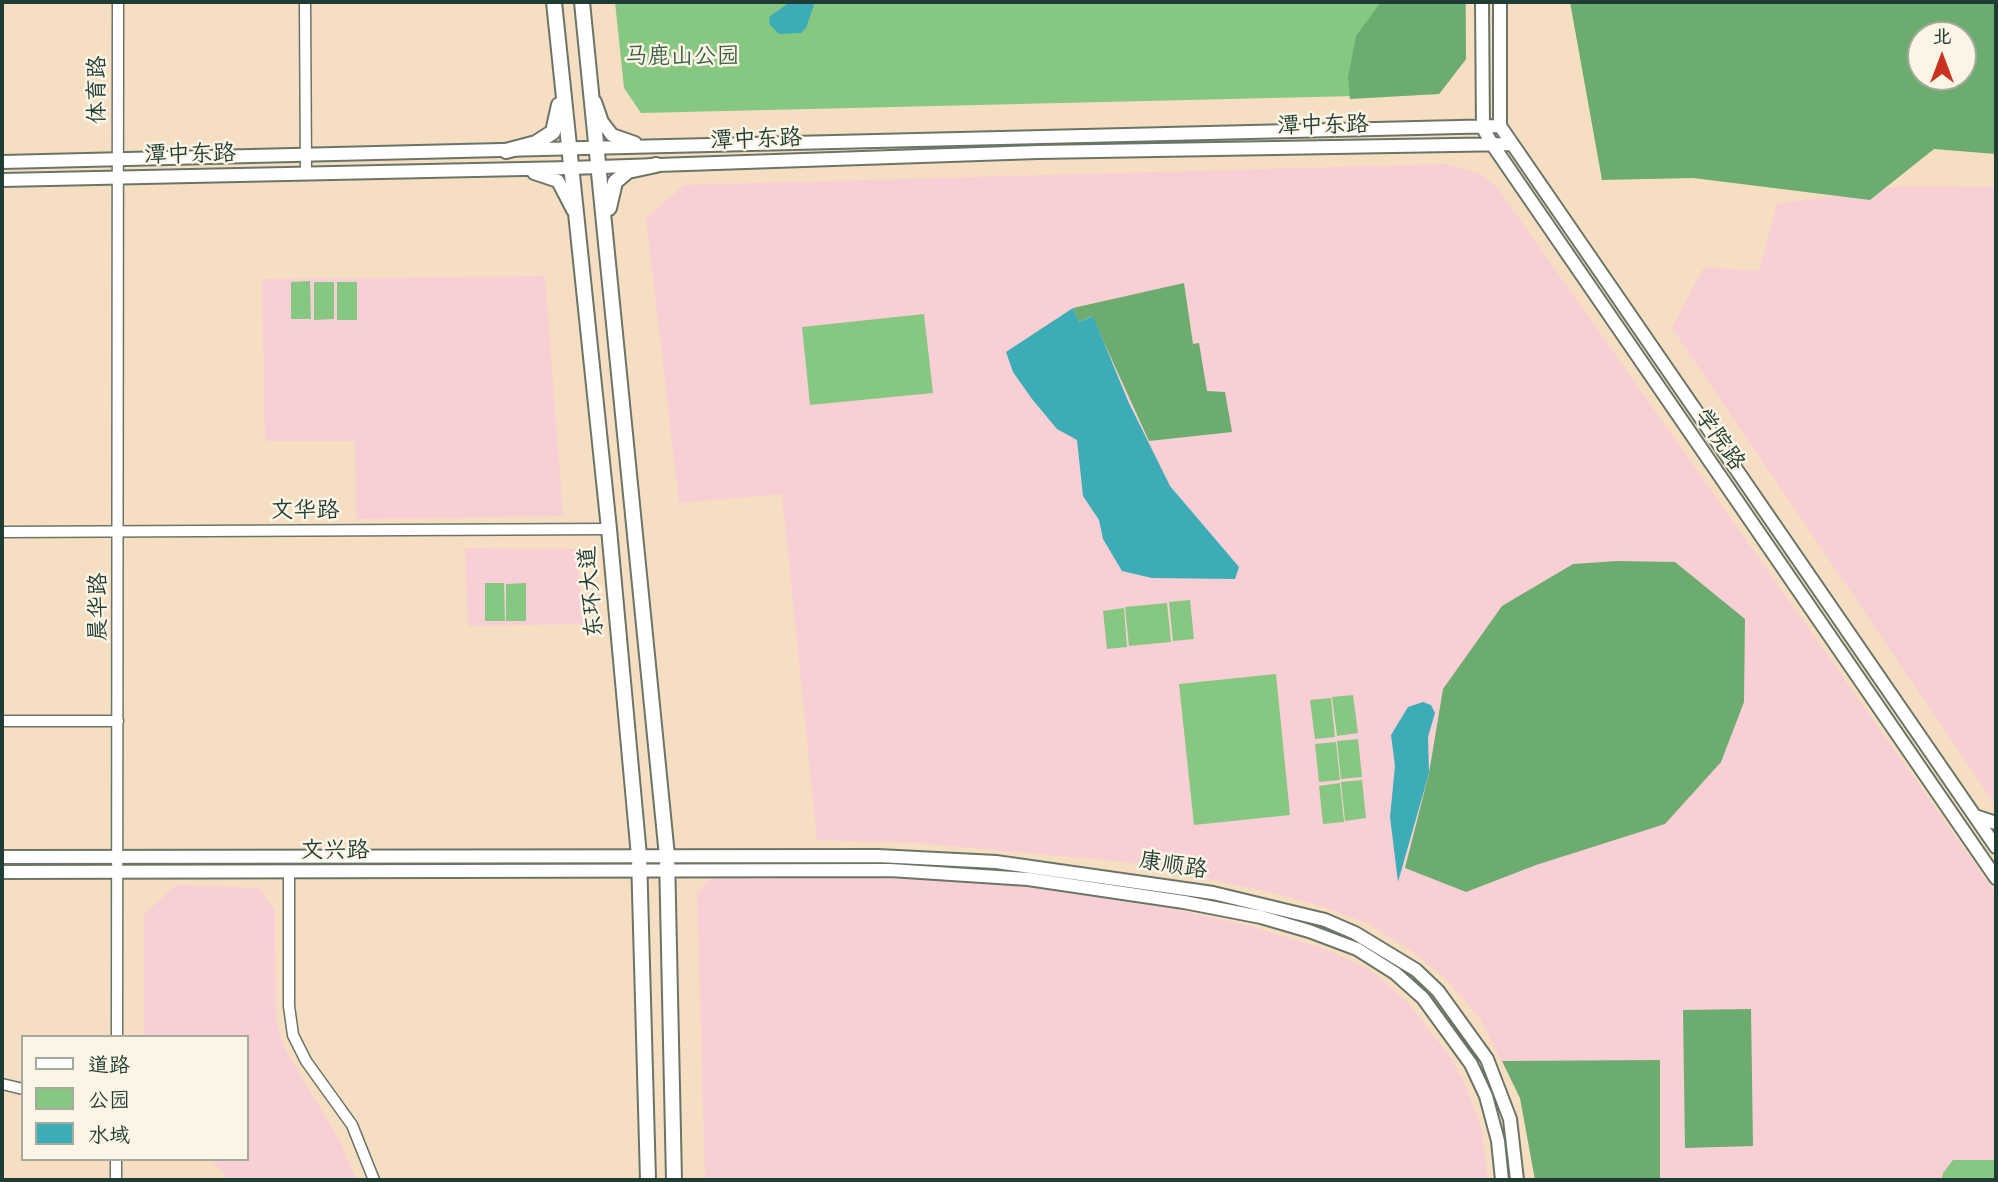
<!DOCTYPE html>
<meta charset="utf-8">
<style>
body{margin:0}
#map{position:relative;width:1998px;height:1182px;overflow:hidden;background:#f6dec3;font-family:Itim,"LXGW WenKai TC",sans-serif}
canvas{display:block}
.frame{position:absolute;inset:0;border:4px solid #1f3d34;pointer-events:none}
.legend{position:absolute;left:21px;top:1035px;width:228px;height:126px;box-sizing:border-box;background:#fcf5e5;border:2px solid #a4ab9e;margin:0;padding:9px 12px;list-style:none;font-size:21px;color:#1f3d34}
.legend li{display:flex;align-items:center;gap:14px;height:35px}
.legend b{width:35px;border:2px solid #a4ab9e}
.north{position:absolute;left:1907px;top:21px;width:70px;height:70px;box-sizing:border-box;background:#fcf5e5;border:2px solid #a4ab9e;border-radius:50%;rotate:0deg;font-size:19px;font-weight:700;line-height:28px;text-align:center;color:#1f3d34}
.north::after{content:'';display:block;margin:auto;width:24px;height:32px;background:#c8321e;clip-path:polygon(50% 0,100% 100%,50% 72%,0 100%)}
</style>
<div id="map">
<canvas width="1998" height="1182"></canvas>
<div class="frame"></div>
<ul class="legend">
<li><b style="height:9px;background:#fff"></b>道路</li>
<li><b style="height:19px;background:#86c881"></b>公园</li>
<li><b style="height:19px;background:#3cadb7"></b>水域</li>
</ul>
<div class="north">北</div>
</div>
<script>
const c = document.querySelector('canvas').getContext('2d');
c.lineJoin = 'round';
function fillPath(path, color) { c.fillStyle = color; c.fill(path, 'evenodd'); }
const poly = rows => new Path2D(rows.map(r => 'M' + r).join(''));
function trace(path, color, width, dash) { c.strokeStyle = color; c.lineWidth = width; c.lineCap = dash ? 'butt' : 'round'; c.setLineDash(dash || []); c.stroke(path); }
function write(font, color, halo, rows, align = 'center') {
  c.font = font + ' Itim,"LXGW WenKai TC",sans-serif'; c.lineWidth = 5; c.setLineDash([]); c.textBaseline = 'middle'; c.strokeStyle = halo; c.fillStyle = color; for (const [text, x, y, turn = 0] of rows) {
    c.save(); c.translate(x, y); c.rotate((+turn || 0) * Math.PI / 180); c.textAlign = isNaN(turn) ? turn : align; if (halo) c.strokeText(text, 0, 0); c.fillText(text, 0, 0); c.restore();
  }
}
fillPath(poly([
 [1447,164,1483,175,1499,190,1996,894,1996,1180,1535,1180,1520,1098,1481,1020,1448,981,1413,952,1369,924,1321,906,1274,893,1127,862,916,843,817,840,782,494,679,503,646,218,684,185],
 [1902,186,1996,187,1996,806,1672,328,1704,267,1759,271,1777,204],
 [545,276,563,516,356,519,355,441,265,441,262,279],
 [465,548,576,549,583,624,468,626],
 [711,878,878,878,961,880,1033,888,1179,910,1251,926,1327,950,1370,970,1408,1003,1451,1058,1466,1087,1482,1130,1488,1180,705,1180,697,893],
 [176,885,259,888,275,911,276,1021,285,1049,340,1141,356,1180,226,1180,222,1171,209,1159,247,1159,247,1037,144,1037,144,915]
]), '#f7cfd4');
fillPath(poly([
 [615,2,1466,2,1466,59,1439,94,641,113,624,88],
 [310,281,311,319,291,319,291,282],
 [314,282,334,282,334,319,314,320],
 [337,282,357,282,357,320,337,320],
 [924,314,933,393,810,405,802,327],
 [485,583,504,583,505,621,485,621],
 [526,583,526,621,506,621,506,584],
 [1190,600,1194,639,1173,641,1169,602],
 [1167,603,1171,642,1129,646,1125,607],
 [1124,608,1127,647,1107,649,1103,611],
 [1276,674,1290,815,1194,825,1179,684],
 [1353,695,1358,733,1337,736,1332,697],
 [1331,698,1335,737,1315,739,1310,700],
 [1358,739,1362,777,1341,779,1337,741],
 [1336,742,1340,780,1319,782,1315,744],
 [1362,780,1366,818,1345,821,1341,782],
 [1340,783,1344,822,1323,824,1319,786],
 [1953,1160,1996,1160,1996,1180,1942,1180,1943,1173]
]), '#86c881');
fillPath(poly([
 [1381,2,1465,2,1466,59,1439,94,1350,99,1348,77,1356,36],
 [1570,2,1996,2,1996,154,1934,149,1870,200,1693,178,1602,180],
 [1963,35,1963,77,1921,77,1921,35],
 [1184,283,1193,344,1199,343,1207,391,1225,392,1232,432,1149,441,1092,316,1079,322,1073,308],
 [1618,561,1675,562,1745,619,1744,702,1721,762,1665,824,1536,865,1466,892,1405,868,1429,773,1443,689,1502,606,1573,564],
 [1751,1009,1753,1146,1685,1148,1683,1010],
 [1660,1060,1660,1180,1535,1180,1520,1098,1502,1061]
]), '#6cac6f');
fillPath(poly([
 [790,2,815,2,806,28,801,33,779,34,770,25,769,17],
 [1073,308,1079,322,1093,316,1128,401,1170,486,1239,567,1235,579,1152,578,1122,571,1103,539,1099,520,1083,496,1077,440,1057,429,1032,399,1013,372,1006,352],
 [1423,702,1431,705,1435,713,1428,737,1429,773,1398,882,1390,817,1395,766,1391,735,1408,707]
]), '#3cadb7');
const minor = poly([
 [305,2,306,174],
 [2,532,609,529],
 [2,721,118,721],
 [289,872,289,1006,293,1035,306,1061,352,1125,374,1180],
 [117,1037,118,2],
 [2,1084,23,1089],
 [116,1159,116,1180]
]);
const major = poly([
 [1482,2,1483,128,1492,144,1996,878],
 [1500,2,1500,126,1996,847],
 [595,102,602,122,612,135,635,143],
 [2,162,1500,126],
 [534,173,558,181,573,210],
 [2,180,570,168,1038,152,1512,144],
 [1975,816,1996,823],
 [2,857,878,856,996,862,1213,893,1325,920,1355,933,1416,970,1438,991,1487,1059,1510,1119,1517,1180],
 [2,872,890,870,1028,879,1184,902,1261,917,1309,931,1357,949,1395,973,1423,998,1471,1064,1486,1096,1498,1141,1502,1180]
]);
const highway = poly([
 [554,2,609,529,639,856,648,1180],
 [582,2,667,856,674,1180],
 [506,151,536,143,553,132,559,105],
 [609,208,615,182,628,171,656,165]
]);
trace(minor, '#6a7566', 13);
trace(major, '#6a7566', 16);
trace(highway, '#6a7566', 18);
trace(minor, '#fff', 10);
trace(major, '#fff', 12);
trace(highway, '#fff', 14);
write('23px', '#396047', '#fcf5e5', [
 ["马鹿山公园",682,57]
]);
write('23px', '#1f3d34', '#fcf5e5', [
 ["体育路",98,90,-90],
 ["潭中东路",1323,126,-1],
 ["潭中东路",756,140,-2],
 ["潭中东路",190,155,-1],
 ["学院路",1719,440,55],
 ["文华路",305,511],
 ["东环大道",592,592,-95],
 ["晨华路",99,607,-90],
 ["文兴路",335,851],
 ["康顺路",1173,866,9]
]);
</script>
